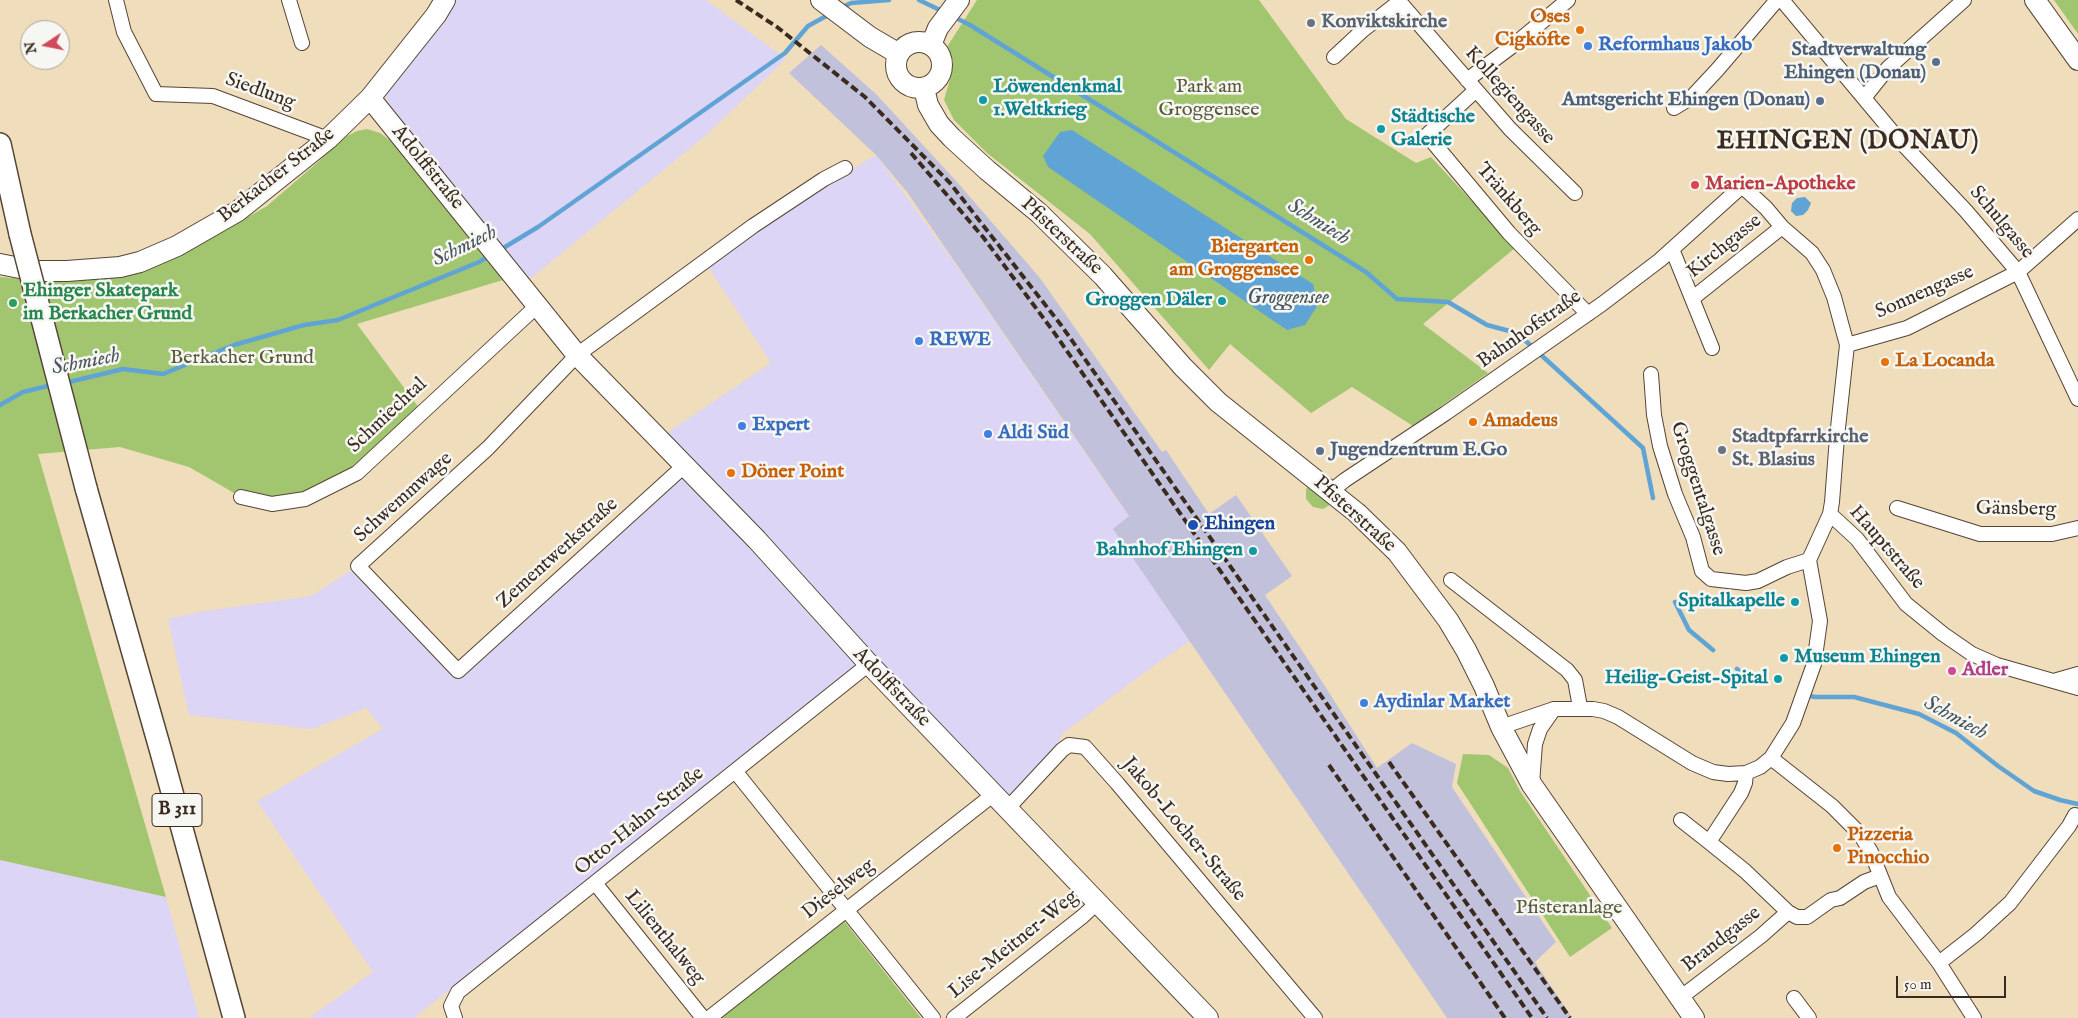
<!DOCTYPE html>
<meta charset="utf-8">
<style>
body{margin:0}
#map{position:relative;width:2078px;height:1018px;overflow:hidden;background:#efddbb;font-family:"IM FELL English",serif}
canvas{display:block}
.north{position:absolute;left:20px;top:20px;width:50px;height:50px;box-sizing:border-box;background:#f6f6f2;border:1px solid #aba49d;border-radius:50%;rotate:259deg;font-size:14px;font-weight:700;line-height:20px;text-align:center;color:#3b2a1e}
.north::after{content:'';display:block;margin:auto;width:18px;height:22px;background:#d1495b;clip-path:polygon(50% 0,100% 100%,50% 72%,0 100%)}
.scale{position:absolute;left:1896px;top:976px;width:110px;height:22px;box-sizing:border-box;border:2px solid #3b2a1e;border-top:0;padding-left:6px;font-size:15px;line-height:18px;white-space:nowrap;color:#3b2a1e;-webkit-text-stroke:4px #f6f6f2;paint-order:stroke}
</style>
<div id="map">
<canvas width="2078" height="1018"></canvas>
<div class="north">N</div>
<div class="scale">50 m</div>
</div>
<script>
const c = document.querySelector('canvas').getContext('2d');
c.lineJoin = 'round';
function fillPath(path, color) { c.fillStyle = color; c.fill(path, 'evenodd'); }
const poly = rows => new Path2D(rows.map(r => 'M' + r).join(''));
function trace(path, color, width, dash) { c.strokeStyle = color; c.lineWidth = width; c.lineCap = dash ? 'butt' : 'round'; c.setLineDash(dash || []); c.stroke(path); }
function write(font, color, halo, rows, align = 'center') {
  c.font = font + ' "IM FELL English",serif'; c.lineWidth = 5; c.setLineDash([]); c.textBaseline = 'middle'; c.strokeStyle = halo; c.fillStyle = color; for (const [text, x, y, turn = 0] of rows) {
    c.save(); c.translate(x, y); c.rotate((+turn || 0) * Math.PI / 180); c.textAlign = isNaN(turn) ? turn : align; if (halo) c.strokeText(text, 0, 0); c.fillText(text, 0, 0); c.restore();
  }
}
fillPath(poly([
 [456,0,706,0,786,59,705,136,530,279,390,111,387,104,386,90,429,39],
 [876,155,951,258,1129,517,1113,529,1190,641,1156,664,1062,734,1046,769,1014,802,863,665,856,665,414,1018,309,1018,373,972,257,801,383,729,366,708,312,729,189,715,168,619,205,611,311,596,358,566,458,670,684,467,658,439,771,363,707,265,822,187],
 [0,860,166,897,199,1018,0,1018]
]), '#ddd5f6');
fillPath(poly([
 [821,45,876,94,957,182,1040,278,1162,452,1166,450,1209,514,1236,495,1292,576,1265,595,1307,658,1377,768,1412,743,1456,764,1452,787,1556,942,1535,962,1572,1018,1447,1018,1113,529,1129,516,907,192,876,155,789,73]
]), '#c2c1dc');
fillPath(poly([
 [977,0,1259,0,1346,119,1416,163,1431,157,1515,248,1423,324,1488,373,1413,426,1352,387,1311,413,1230,344,1209,370,1090,234,987,153,954,120,944,100,950,79,953,61,947,47],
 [2054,0,2078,0,2078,34],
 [367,129,380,133,392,142,503,280,357,324,422,412,357,473,305,499,241,497,189,467,120,447,38,454,166,897,0,860,0,277,50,281,113,277,168,260,198,246,267,206,318,162,341,139,357,131],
 [1309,485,1333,503,1323,509,1313,507,1306,499,1306,489],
 [1463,754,1489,755,1508,768,1520,791,1612,928,1570,957,1457,783],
 [844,921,921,1018,720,1018]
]), '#a2c670');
fillPath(poly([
 [1072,130,1313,284,1318,305,1305,325,1287,330,1048,167,1043,156,1060,132],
 [1805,197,1811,203,1808,210,1803,215,1796,216,1791,211,1792,203,1797,198]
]), '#60a4d5');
trace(poly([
 [919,0,944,12],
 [841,8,851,3,889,0],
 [954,17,970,25,1366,272,1397,299,1448,302,1487,325,1517,333,1643,448,1653,498],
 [500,250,538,227,785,53,808,26,830,14],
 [65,383,123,369,163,374,234,345,304,325,338,320,479,262,491,255],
 [0,405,23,392,52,385],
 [1675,602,1689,630,1713,650],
 [1737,669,1751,680,1759,682],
 [1805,695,1815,697,1854,697,1919,714,1956,733,1998,766,2034,791,2060,800,2078,804]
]), '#60a4d5', 4.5);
const street = poly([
 [116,0,124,32,156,94,213,96,328,139],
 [289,0,302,43],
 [1398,0,1510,129,1575,193],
 [1782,0,1899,140,1966,211,2018,272,2078,399],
 [1334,57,1363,30,1399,2],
 [1467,80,1515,44,1568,0],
 [1476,90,1427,135,1509,233,1588,314],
 [1864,98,1888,68,1964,0],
 [1674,108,1692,97,1718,69,1777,0],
 [1672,249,1712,348],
 [1693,298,1782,227],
 [1847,345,1907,328,2018,272,2078,219],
 [684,466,458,671,358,566,488,448,577,355,753,226,824,179,845,168],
 [1330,492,1345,480,1446,413,1602,304,1660,260,1742,186,1766,208,1782,227,1812,253,1823,270,1834,297,1847,345,1837,437,1832,502,1830,514,1809,560,1787,567,1758,581,1746,583,1711,579,1702,571,1693,537,1675,494,1660,446,1654,415,1651,374],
 [241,497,272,504,305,499,357,473,538,305],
 [1897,508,1980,534,2052,534,2078,528],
 [1830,514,1857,539,1906,604,1943,634,1972,654,1997,665,2078,688],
 [1451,580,1567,670,1575,680,1580,707],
 [2057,680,2078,674],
 [1501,727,1554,709,1593,709,1604,711,1618,717,1692,763,1713,772,1728,774,1746,773,1760,767,1771,758,1793,723,1814,664,1820,621,1809,560],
 [1771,758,1832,806,1860,834,1871,852,1889,897,1939,963,1974,1018],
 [735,771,933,1018],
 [1746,773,1745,783,1741,793,1709,842,1745,871,1788,912,1797,917,1807,917,1831,900,1840,898,1864,882,1880,876],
 [1532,784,1535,744,1540,729,1554,709],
 [1008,808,1062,750,1069,745,1085,747,1117,783,1315,1018],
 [1681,820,1709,842],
 [595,883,703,1018],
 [1939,963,1976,934,2010,903,2069,826,2075,815],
 [1680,998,1761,936,1788,912],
 [1794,998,1809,1018],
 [455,1018,451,1006,458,992,869,664],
 [709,1018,994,794],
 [954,1018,1083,916,1098,902]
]);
const secondary = poly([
 [821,0,870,37,899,54],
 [2035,0,2078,60],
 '896 65a23 23 0 1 1 46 0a23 23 0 1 1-46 0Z',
 [931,45,938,28,959,0],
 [924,88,928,105,939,124,952,138,987,170,1039,213,1103,276,1183,367,1218,402,1357,513,1397,552,1448,620,1466,650,1484,686,1501,727,1532,785,1694,1018],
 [370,98,577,355,757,540,869,664,1208,1018],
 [0,264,35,271,67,271,120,267,140,262,177,246,238,211,328,139,370,98,436,15,445,0]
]);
const primary = poly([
 [0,144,20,234],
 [86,488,161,752,234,1018]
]);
trace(street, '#564536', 16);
trace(secondary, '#564536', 22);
trace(primary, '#564536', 24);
trace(street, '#fff', 14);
trace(secondary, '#fff', 20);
trace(primary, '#fff', 21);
trace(poly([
 [736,0,777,27,865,97,950,183,1061,325,1547,1018],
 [911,153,983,237,1053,331,1532,1018],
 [1389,762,1570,1018],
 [1329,765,1505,1018]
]), '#3b2a1e', 4, [8, 4]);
const primaryBridge = poly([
 [20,234,86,488]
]);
trace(primaryBridge, '#564536', 24, []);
trace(primaryBridge, '#fff', 21);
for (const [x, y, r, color] of [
 [1311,23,5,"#6b7280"],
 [1580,30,5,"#e8710a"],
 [1588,46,5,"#3f7fe0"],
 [1936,62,5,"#5c6f8a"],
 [983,100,5,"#0f9aa8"],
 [1820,101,5,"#5c6f8a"],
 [1381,129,5,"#0f9aa8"],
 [1695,185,5,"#e0444e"],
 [1309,260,5,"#e8710a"],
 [1222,301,5,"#0f9aa8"],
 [13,303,5,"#2e9e5b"],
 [919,341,5,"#3f7fe0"],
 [1885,362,5,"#e8710a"],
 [1473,422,5,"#e8710a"],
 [742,426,5,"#3f7fe0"],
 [988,434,5,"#3f7fe0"],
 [1722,450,5,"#6b7280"],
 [1320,451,5,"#5c6f8a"],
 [731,473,5,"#e8710a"],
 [1193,525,6,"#1a4fb4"],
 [1253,551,5,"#0f9aa8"],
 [1795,602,5,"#0f9aa8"],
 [1784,658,5,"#0f9aa8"],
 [1952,671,5,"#d1479c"],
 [1778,679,5,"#0f9aa8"],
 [1364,703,5,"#3f7fe0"],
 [1837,848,5,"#e8710a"]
]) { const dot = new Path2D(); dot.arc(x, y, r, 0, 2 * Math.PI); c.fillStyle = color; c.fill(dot); trace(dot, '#f6f6f2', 2); }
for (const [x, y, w] of [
 [177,810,50]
]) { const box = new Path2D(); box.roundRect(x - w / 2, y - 16.5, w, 33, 4); c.fillStyle = '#f6f6f2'; c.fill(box); trace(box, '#3b2a1e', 1); }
write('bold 19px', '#3b2a1e', null, [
 ["B 311",177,810]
]);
write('bold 20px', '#c56008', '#f6f6f2', [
 ["Oses",1570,18,"right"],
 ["Cigköfte",1570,41,"right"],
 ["Biergarten",1299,248,"right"],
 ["am Groggensee",1299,271,"right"],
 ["La Locanda",1895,362],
 ["Amadeus",1483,422],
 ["Döner Point",741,473],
 ["Pizzeria",1847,836],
 ["Pinocchio",1847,859]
], 'left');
write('bold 20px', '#5b616d', '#f6f6f2', [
 ["Konviktskirche",1321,23],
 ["Stadtpfarrkirche",1732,438],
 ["St. Blasius",1732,461]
], 'left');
write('bold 20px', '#366cbe', '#f6f6f2', [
 ["Reformhaus Jakob",1598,46],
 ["REWE",929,341],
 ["Expert",752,426],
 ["Aldi Süd",998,434],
 ["Aydinlar Market",1374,703]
], 'left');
write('bold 20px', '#4e5e75', '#f6f6f2', [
 ["Stadtverwaltung",1926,51],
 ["Ehingen (Donau)",1926,74],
 ["Amtsgericht Ehingen (Donau)",1810,101],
 ["Jugendzentrum E.Go",1330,451,"left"]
], 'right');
write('bold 20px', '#0d838f', '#f6f6f2', [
 ["Löwendenkmal",993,88,"left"],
 ["1.Weltkrieg",993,111,"left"],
 ["Städtische",1391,118,"left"],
 ["Galerie",1391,141,"left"],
 ["Groggen Däler",1212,301],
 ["Bahnhof Ehingen",1243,551],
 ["Spitalkapelle",1785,602],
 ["Museum Ehingen",1794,658,"left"],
 ["Heilig-Geist-Spital",1768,679]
], 'right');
write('20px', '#5a5937', '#f6f6f2', [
 ["Park am",1209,88],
 ["Groggensee",1209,111],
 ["Berkacher Grund",242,359],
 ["Pfisteranlage",1569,909]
]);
write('20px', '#3b2a1e', '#f6f6f2', [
 ["Siedlung",260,92,20],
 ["Kollegiengasse",1509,96,48],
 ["Adolffstraße",427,168,51],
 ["Berkacher Straße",277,176,-38],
 ["Tränkberg",1508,200,49],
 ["Schulgasse",2001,223,50],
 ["Pfisterstraße",1061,237,43],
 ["Kirchgasse",1725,247,-39],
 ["Sonnengasse",1925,293,-24],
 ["Bahnhofstraße",1530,330,-35],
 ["Schmiechtal",388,416,-43],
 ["Groggentalgasse",1697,489,72],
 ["Schwemmwage",404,498,-42],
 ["Gänsberg",2016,510,1],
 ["Pfisterstraße",1354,515,42],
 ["Hauptstraße",1886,548,49],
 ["Zementwerkstraße",558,554,-42],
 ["Adolffstraße",891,688,46],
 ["Otto-Hahn-Straße",640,822,-39],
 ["Jakob-Locher-Straße",1183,830,50],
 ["Dieselweg",839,890,-38],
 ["Lilienthalweg",664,938,51],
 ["Brandgasse",1722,940,-38],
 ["Lise-Meitner-Weg",1014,945,-39]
]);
write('bold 20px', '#be3a42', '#f6f6f2', [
 ["Marien-Apotheke",1705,185]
], 'left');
write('bold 20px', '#27864d', '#f6f6f2', [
 ["Ehinger Skatepark",23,292],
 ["im Berkacher Grund",23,315]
], 'left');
write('bold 20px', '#164399', '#f6f6f2', [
 ["Ehingen",1204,525]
], 'left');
write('bold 20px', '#b23c85', '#f6f6f2', [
 ["Adler",1962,671]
], 'left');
write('italic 21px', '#48555e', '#f6f6f2', [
 ["Schmiech",1318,223,32],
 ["Schmiech",465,247,-26],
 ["Groggensee",1288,299],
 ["Schmiech",86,363,-11],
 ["Schmiech",1955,719,29]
]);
c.letterSpacing = '1px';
write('bold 25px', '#3b2a1e', '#f6f6f2', [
 ["EHINGEN (DONAU)",1848,143]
]);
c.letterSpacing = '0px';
</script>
